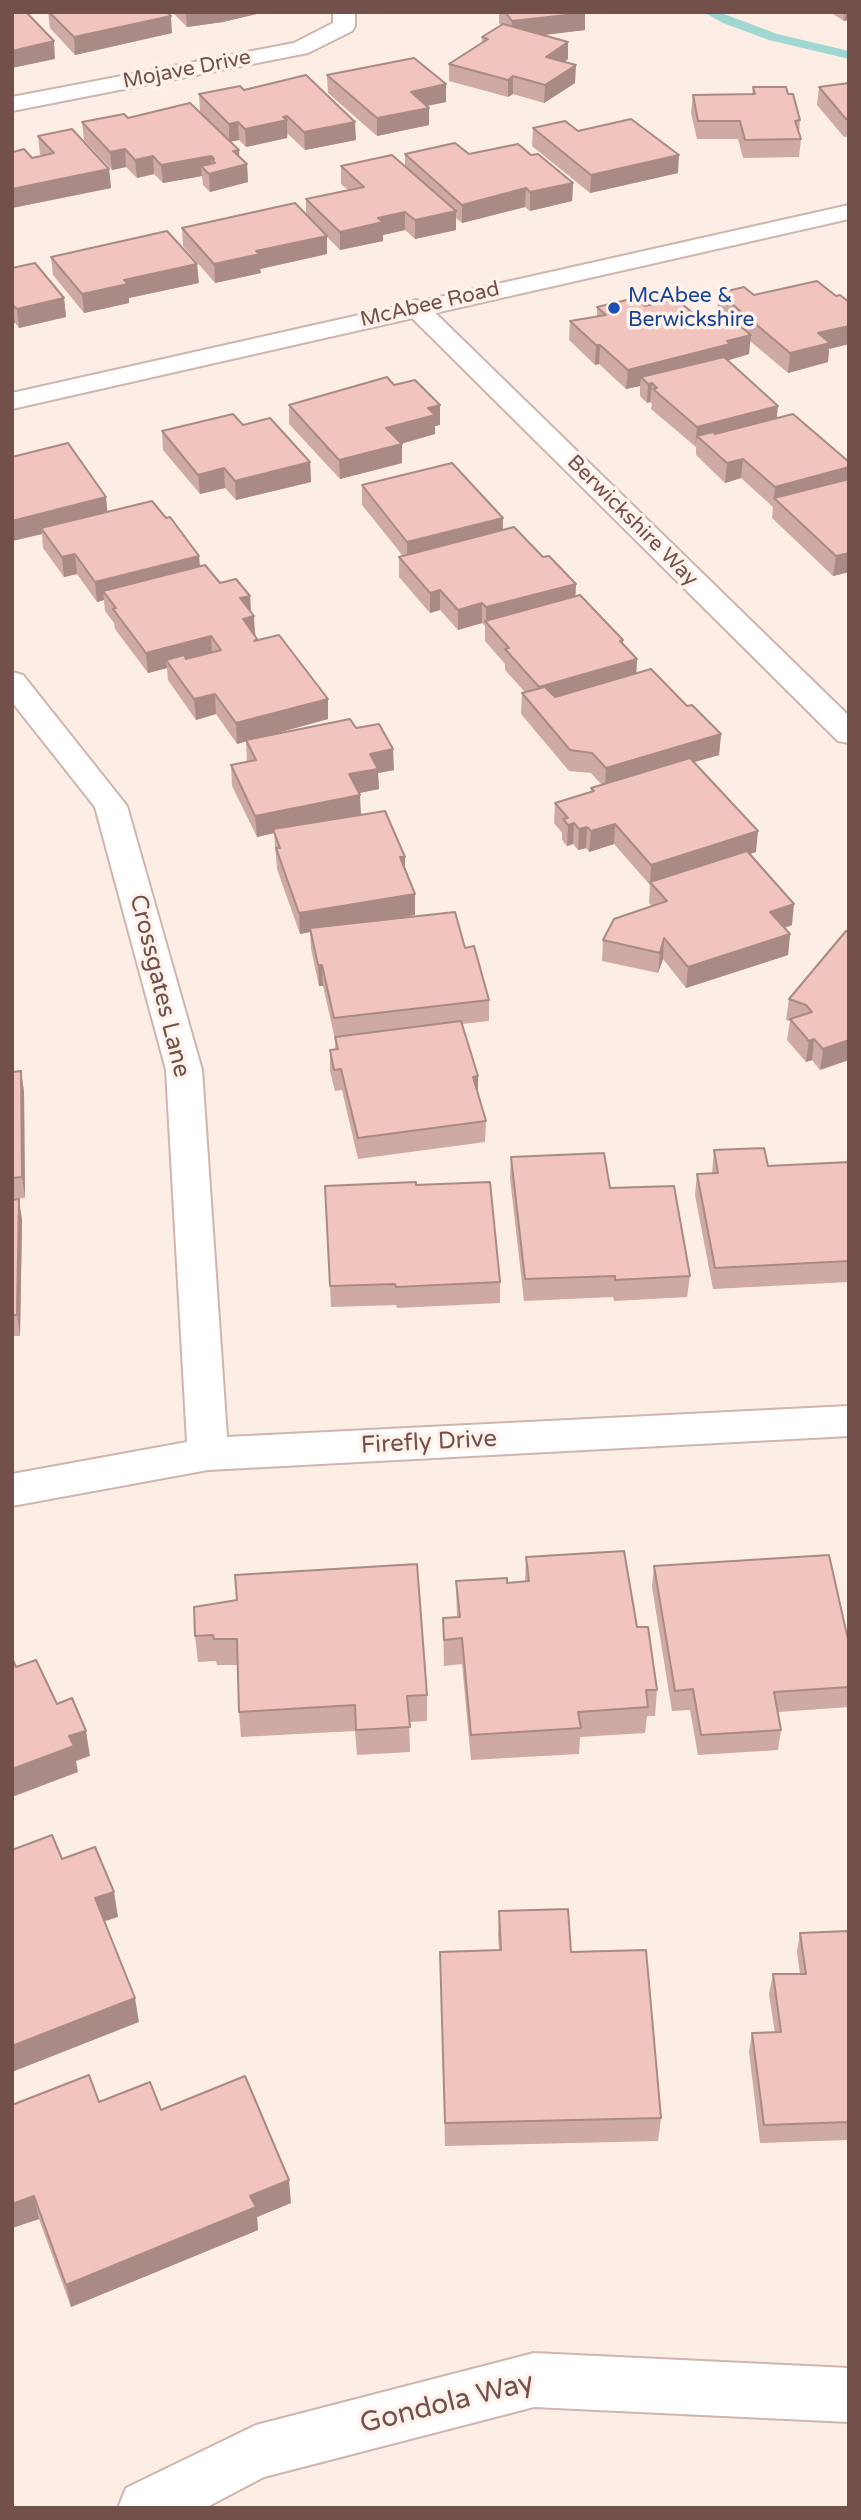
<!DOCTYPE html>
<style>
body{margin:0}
#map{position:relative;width:861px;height:2520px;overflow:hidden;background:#fcede5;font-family:"Varela Round",sans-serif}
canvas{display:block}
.frame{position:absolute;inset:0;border:14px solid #74504a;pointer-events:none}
</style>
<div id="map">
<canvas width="861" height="2520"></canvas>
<div class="frame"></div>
</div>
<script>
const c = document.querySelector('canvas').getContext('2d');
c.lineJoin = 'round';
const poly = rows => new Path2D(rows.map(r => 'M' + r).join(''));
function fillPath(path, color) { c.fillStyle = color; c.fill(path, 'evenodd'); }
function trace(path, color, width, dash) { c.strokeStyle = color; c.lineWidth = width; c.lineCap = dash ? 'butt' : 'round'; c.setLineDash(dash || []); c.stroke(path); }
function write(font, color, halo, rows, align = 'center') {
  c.font = font + ' "Varela Round",sans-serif'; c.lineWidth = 7; c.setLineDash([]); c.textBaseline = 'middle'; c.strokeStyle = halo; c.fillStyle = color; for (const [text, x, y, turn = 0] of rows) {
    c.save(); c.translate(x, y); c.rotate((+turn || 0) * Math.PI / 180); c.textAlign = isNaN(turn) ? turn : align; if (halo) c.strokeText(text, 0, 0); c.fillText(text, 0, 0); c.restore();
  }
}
fillPath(poly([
 [703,12,719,12,777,34,849,51,849,59,769,40,723,23,703,12]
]), '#a0d7d3');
const minor = poly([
 [333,12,355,12,355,26,352,31,308,53,12,111,12,97,294,43,333,23,333,12],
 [416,300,425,303,849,716,849,743,838,741,407,313,403,308,407,303,416,300],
 [12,672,23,675,127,806,202,1070,227,1437,849,1406,849,1436,208,1470,12,1506,12,1474,187,1442,166,1070,95,807,12,702,12,672],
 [534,2353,849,2368,849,2422,534,2407,264,2477,205,2508,118,2508,126,2488,256,2425,534,2353]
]);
const tertiary = poly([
 [849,205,849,219,12,409,12,393,849,205]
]);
trace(minor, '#cfb5ae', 4);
trace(tertiary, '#cfb5ae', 4);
fillPath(minor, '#fff');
fillPath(tertiary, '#fff');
fillPath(poly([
 [48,12,167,12,172,33,75,55,50,28],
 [172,12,265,12,223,22,187,27],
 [499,12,585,12,585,30,543,35,568,42,568,59,564,62,575,83,544,103,513,94,508,97,449,81,449,64,482,43,482,37,501,25,499,23],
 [830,12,849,12,849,20,844,21],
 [327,75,446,84,446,102,427,106,429,125,377,136,328,93],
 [849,83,849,136,844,137,817,105,819,87],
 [753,87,788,94,800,120,799,133,801,139,799,157,743,158,738,139,697,139,691,113,693,95,752,94],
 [244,90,356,140,305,150,288,134,287,138,246,147,239,140,230,141,240,157,247,164,248,182,210,192,203,185,202,176,163,183,154,174,137,178,126,167,112,170,84,140,82,122,200,112,199,94],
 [533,128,578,131,678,173,590,193,532,146],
 [38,136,109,169,111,188,12,208,12,151,32,158,42,156,40,154],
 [405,154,531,155,573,183,572,201,530,211,525,207,462,223,456,218,456,230,415,239,405,230,383,235,383,241,340,250,327,237,327,254,260,269,261,273,215,283,183,246,182,228,306,215,306,199,348,190,341,184,341,166,405,166],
 [51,257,199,283,129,298,129,303,84,313,53,275],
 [12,268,64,298,66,317,19,328,15,323,12,323],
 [719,293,754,295,836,296,849,302,849,344,829,349,828,362,788,373,750,341,749,354,729,360,729,361,777,418,849,462,849,572,833,576,772,518,773,507,741,478,725,483,696,455,696,447,651,409,652,404,650,402,647,403,640,396,640,386,626,389,599,364,595,365,569,340,570,321,597,317,597,307,645,306,705,323,724,318,717,312],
 [394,385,440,425,435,426,435,434,401,444,402,463,340,479,289,424,289,405],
 [243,425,310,462,311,482,236,500,225,488,200,494,163,450,162,431],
 [12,457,200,566,220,583,250,596,251,611,257,641,328,699,328,719,262,737,356,728,394,770,378,773,379,789,359,793,361,815,405,869,415,915,382,920,465,948,489,1000,489,1021,462,1024,478,1094,486,1121,485,1142,358,1159,342,1090,335,1091,330,1071,330,1050,335,1049,335,1039,323,986,319,986,311,949,310,932,300,934,277,869,274,833,257,837,232,786,231,765,247,762,246,741,237,744,216,714,196,720,168,680,167,668,148,673,115,629,114,623,105,611,104,600,97,602,77,574,64,577,43,548,42,534,12,541],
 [362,485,503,518,503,530,543,557,576,584,575,596,623,640,623,644,637,659,636,673,687,706,721,734,719,755,693,762,756,852,749,854,792,925,785,928,790,934,788,955,686,988,663,959,658,973,602,961,603,940,652,906,649,903,650,885,614,844,589,852,586,848,578,850,573,844,567,846,562,840,562,833,554,823,555,803,591,792,591,788,602,785,591,773,569,771,521,714,522,693,525,692,505,670,505,664,485,641,485,626,482,623,458,630,440,610,430,613,399,577,399,557,403,556,362,505],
 [846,931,820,1070,812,1060,806,1062,787,1040,790,1021,786,1020,789,999],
 [21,1071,24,1092,25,1198,12,1199,12,1072],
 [714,1150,768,1166,849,1162,849,1282,713,1289,695,1195,697,1174,712,1173],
 [511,1157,610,1188,690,1276,687,1297,614,1301,613,1297,524,1301,510,1178],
 [416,1185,500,1282,500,1303,397,1308,396,1305,331,1307,325,1186],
 [12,1200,22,1220,20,1336,12,1336],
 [526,1557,637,1627,657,1690,655,1716,647,1716,645,1733,580,1737,579,1754,471,1760,462,1664,444,1666,443,1618,457,1618,456,1581,507,1583,525,1582],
 [654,1566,849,1644,849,1707,778,1712,781,1730,778,1750,698,1755,690,1710,672,1711,652,1587],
 [194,1607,427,1695,427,1721,409,1722,410,1752,357,1755,355,1731,241,1737,239,1712,238,1665,217,1665,216,1661,198,1662,195,1636],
 [499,1911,571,1952,661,2118,658,2141,445,2146,440,1952,499,1950,498,1936],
 [849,1931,849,2140,760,2143,749,2052,752,2033,775,2033,769,1994,773,1974,800,1974,797,1952,800,1933],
 [99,2102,161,2110,291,2203,257,2217,258,2230,71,2307,39,2219,12,2228,12,2105]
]), '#cfa9a3');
fillPath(poly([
 [186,12,265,12,223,22,187,27],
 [845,12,849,12,849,20,844,21],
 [585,13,585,30,511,39,512,21],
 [171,16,172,33,75,55,74,37],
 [54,41,55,59,12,68,12,51],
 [568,42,568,59,546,75,546,57],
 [576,65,575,83,544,103,545,85],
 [513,76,513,94,508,97,508,80],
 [446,84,446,102,411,109,411,92],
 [429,108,429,125,377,136,377,118],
 [287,116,287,138,246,147,245,129],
 [238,122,239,140,229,142,229,124],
 [355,122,356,140,305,150,304,132],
 [125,149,126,167,112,170,110,152],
 [239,150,240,166,247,164,248,182,210,192,209,174,201,166,202,176,163,183,161,165,211,156,212,173,233,151],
 [679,155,678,173,590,193,591,175],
 [153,156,154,174,137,178,135,160],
 [109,169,111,188,12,208,12,189],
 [573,183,572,201,530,211,530,192],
 [526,188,525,207,462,223,462,205],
 [456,211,456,230,415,239,415,220],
 [405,212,405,230,383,235,383,241,340,250,340,232,378,218],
 [327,236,327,254,260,269,261,273,215,283,214,264,256,251],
 [197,264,199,283,129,298,129,303,84,313,82,294,124,280],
 [64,298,66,317,19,328,17,309],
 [12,304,15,323,12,323],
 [849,326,849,344,829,349,828,362,788,373,790,353,818,333],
 [751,335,749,354,729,360,729,363,641,377,640,386,626,389,628,370],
 [596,345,600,345,599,364,595,365],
 [652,383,650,402,647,403,648,384],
 [440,405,440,425,435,426,435,434,396,445,402,444,402,463,340,479,339,460,386,428,428,408],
 [778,406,776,425,706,444,697,436,695,447,697,427],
 [743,459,741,478,725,483,727,463],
 [310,462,311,482,236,500,235,481],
 [849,467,849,486,774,498,775,487],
 [224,468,225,488,200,494,198,475],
 [106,497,108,517,41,528,42,534,12,541,12,521],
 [503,518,502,538,407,562,407,542],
 [849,553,849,572,833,576,836,556],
 [75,554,77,574,64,577,62,557],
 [199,556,201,576,103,591,104,600,97,602,95,582],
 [576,584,575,604,486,622,486,607],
 [440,590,440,610,430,613,430,593],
 [250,596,251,616,240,598],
 [482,603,482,623,458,630,458,610],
 [254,616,255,636,243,619],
 [211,636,212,656,166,660,167,668,148,673,146,653],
 [637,659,636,679,538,707,539,687],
 [215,694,216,714,196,720,194,699],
 [328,699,328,719,237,744,236,723],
 [721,734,719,755,605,788,606,768],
 [393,749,394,770,378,773,379,789,350,795,349,774,370,754],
 [360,795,361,816,273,829,274,833,257,837,255,816],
 [574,823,573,844,567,846,568,825],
 [615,824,614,844,589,852,591,831],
 [587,827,586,848,578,850,579,829],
 [758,831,756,852,652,885,650,882,650,885,651,865],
 [400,857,405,857,405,877],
 [415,894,415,915,311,932,310,928,310,932,300,934,299,913],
 [794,904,792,925,768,933,770,912],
 [790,934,788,955,686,988,688,967],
 [664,938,663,959,658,973,660,953],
 [318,965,322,965,323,986,319,986],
 [814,1039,812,1060,806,1062,809,1041],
 [849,1040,849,1060,820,1070,823,1049],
 [21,1071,24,1092,25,1198,22,1177],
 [478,1076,478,1097,473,1077],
 [19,1199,22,1220,20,1336,17,1315],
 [86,1731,90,1756,76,1761,78,1772,12,1797,12,1769,69,1736],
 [114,1892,118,1917,99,1923,95,1898],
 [135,1998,139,2022,12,2072,12,2046],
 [289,2180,291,2203,257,2217,258,2230,71,2307,66,2285,250,2196],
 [34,2196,39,2219,12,2228,12,2204]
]), '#a98a84');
const building = poly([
 [12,12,26,12,54,41,12,51,12,12],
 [49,12,167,12,171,16,74,37,49,12],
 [505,12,585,12,585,13,512,21,505,12],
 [503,24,568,42,546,57,576,65,545,85,513,76,508,80,449,64,488,39,482,37,503,24],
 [414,58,446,84,411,92,429,108,377,118,327,75,414,58],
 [306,75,355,122,304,132,287,116,283,117,287,120,245,129,238,122,229,124,199,94,240,86,244,90,306,75],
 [849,83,849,118,846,119,819,87,849,83],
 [753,87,786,87,788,94,793,94,800,120,795,121,801,139,745,140,740,121,698,121,693,95,755,94,753,87],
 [190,103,239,150,233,151,247,164,209,174,201,166,215,163,212,159,214,159,211,156,161,165,153,156,135,160,125,149,110,152,82,122,124,114,128,118,190,103],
 [631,119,679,155,591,175,533,128,565,121,578,131,631,119],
 [72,129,109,169,12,189,12,151,13,152,24,149,32,158,54,153,38,136,72,129],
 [455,143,469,154,518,144,531,155,538,154,573,183,530,192,526,188,462,205,405,154,455,143],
 [392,155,456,211,415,220,405,212,378,218,383,222,340,232,306,199,364,187,341,166,392,155],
 [295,203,327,236,256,251,260,254,214,264,182,228,295,203],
 [167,231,197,264,124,280,128,284,82,294,51,257,167,231],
 [35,263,64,298,17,309,12,304,12,268,35,263],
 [817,281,836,296,840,295,849,302,849,326,818,333,830,343,790,353,719,293,744,287,754,295,817,281],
 [635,298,645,306,676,299,705,323,729,317,751,335,727,341,730,344,628,370,600,345,596,345,570,321,606,315,597,307,635,298],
 [724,357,778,406,697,427,653,389,657,388,652,383,648,384,641,377,724,357],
 [387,377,394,385,415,380,440,405,428,408,435,415,386,428,402,444,339,460,289,405,387,377],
 [233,414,243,425,270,418,310,462,235,481,224,468,198,475,162,431,233,414],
 [793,414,849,462,849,467,775,487,743,459,727,463,697,436,713,432,715,434,793,414],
 [68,443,106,497,12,521,12,457,68,443],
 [452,463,503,518,407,542,362,485,452,463],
 [849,479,849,553,836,556,774,498,849,479],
 [152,501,166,518,170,517,199,556,95,582,75,554,62,557,41,528,152,501],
 [514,527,543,557,549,556,576,584,486,607,482,603,458,610,440,590,430,593,399,557,514,527],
 [205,565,220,583,236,579,250,596,240,598,254,616,243,619,257,639,254,641,279,635,328,699,236,723,215,694,194,699,166,660,184,655,186,659,221,650,211,636,146,653,113,609,116,608,103,591,205,565],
 [580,595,623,640,620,641,637,659,539,687,505,649,509,648,485,621,580,595],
 [651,669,687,706,692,705,721,734,606,768,592,753,570,750,522,693,545,687,555,697,651,669],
 [350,719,356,728,379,724,393,749,370,754,378,769,349,774,360,795,255,816,231,765,256,760,246,740,350,719],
 [690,758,758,831,651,865,615,824,591,831,587,827,579,829,574,823,568,825,563,819,568,818,555,803,594,791,591,788,690,758],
 [385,811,405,857,400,857,415,894,299,913,276,848,280,848,273,829,385,811],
 [747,851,794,904,770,912,790,934,688,967,664,938,660,953,603,940,614,919,667,901,650,882,747,851],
 [455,912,465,948,474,946,489,1000,334,1018,322,965,318,965,310,928,455,912],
 [846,931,849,932,849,1040,823,1049,814,1039,809,1041,790,1019,812,1012,806,1005,789,999,846,931],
 [461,1021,478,1076,473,1077,486,1121,358,1138,341,1069,334,1070,330,1050,338,1049,335,1037,461,1021],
 [21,1071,22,1177,12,1178,12,1072,21,1071],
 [764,1148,768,1166,849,1162,849,1261,715,1268,697,1174,718,1173,714,1150,764,1148],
 [604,1153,610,1188,674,1186,690,1276,615,1280,615,1276,525,1279,511,1157,604,1153],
 [416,1182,416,1185,490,1182,500,1282,396,1287,395,1284,330,1286,325,1186,416,1182],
 [19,1199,17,1315,12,1315,12,1200,19,1199],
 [624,1551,637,1627,648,1627,657,1690,646,1690,648,1707,578,1712,581,1728,471,1735,462,1638,444,1640,443,1618,460,1617,456,1581,507,1578,507,1583,529,1581,526,1557,624,1551],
 [829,1555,849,1644,849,1687,774,1692,781,1730,701,1735,693,1689,675,1691,654,1566,829,1555],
 [417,1564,427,1695,407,1696,410,1727,356,1730,355,1705,239,1712,237,1639,214,1639,213,1635,195,1636,194,1607,237,1600,235,1575,417,1564],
 [12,1658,16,1667,36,1660,57,1704,72,1698,86,1731,69,1736,74,1746,12,1769,12,1658],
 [52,1835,62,1859,95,1847,114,1892,95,1898,135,1998,12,2046,12,1850,52,1835],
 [568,1909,571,1952,646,1950,661,2118,445,2123,440,1952,501,1950,499,1911,568,1909],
 [849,1931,849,2122,764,2125,752,2033,781,2032,773,1974,806,1974,800,1933,849,1931],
 [89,2075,99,2102,150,2082,161,2110,245,2076,289,2180,250,2196,256,2207,66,2285,34,2196,12,2204,12,2105,89,2075]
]);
fillPath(building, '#f1c5bd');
trace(building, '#a98a84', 2);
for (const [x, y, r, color] of [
 [614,308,7,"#1a4fb4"]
]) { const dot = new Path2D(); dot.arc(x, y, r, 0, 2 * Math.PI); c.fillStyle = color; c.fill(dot); trace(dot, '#fff2eb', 2.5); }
write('21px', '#74504a', '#fff2eb', [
 ["Mojave Drive",187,70,-11],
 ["McAbee Road",430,305,-13],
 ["Berwickshire Way",632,521,45]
]);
write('21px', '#164399', '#fff2eb', [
 ["McAbee &",628,296],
 ["Berwickshire",628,320]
], 'left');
write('24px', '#74504a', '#fff2eb', [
 ["Crossgates Lane",159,986,76],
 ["Firefly Drive",429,1443,-3]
]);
write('28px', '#74504a', '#fff2eb', [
 ["Gondola Way",447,2404,-14]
]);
</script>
